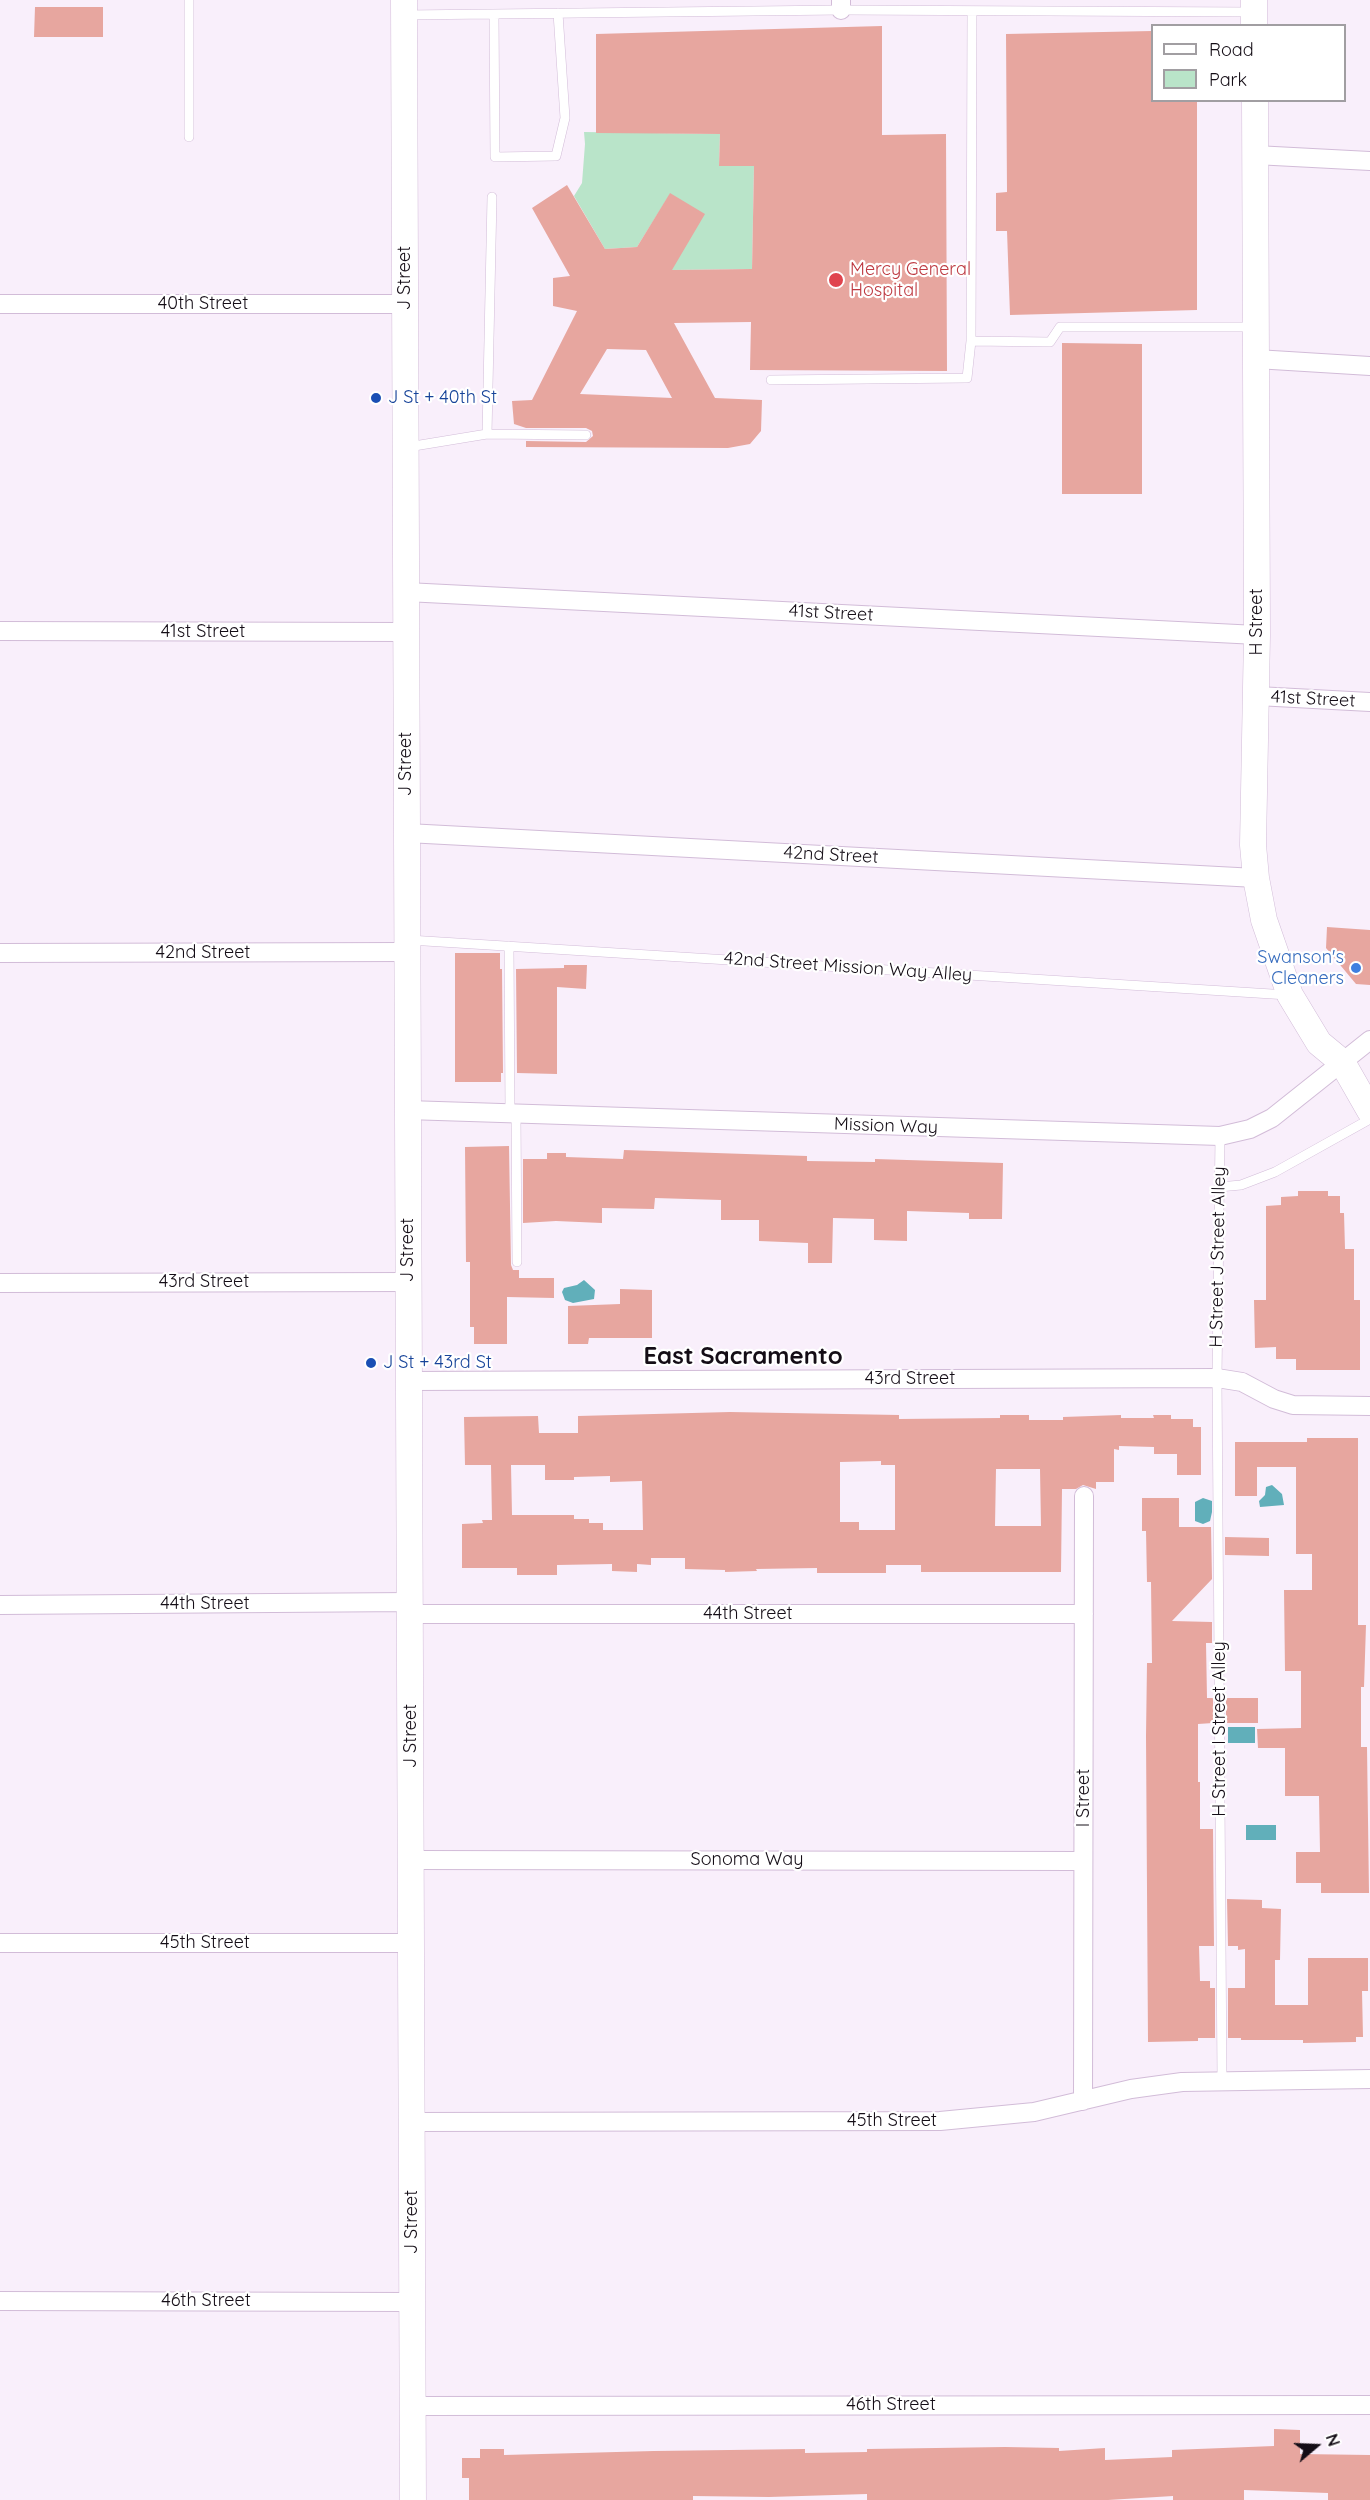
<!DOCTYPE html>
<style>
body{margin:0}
#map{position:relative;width:1370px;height:2500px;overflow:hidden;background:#f9effb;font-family:Quicksand,sans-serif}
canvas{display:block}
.legend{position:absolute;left:1151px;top:24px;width:195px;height:78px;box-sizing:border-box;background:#fff;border:2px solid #a19ea2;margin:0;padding:8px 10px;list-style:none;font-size:18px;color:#140d16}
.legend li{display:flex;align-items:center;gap:12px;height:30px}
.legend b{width:30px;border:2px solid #a19ea2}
.north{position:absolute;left:1286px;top:2416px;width:60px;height:60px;-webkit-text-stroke:4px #fff;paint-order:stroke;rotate:71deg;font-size:16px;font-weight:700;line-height:24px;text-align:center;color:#140d16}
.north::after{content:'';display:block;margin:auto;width:21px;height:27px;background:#140d16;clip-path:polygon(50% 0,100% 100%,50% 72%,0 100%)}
</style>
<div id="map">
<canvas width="1370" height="2500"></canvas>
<ul class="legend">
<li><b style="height:8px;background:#fff"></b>Road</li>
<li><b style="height:16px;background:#b9e4c9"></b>Park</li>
</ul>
<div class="north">N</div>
</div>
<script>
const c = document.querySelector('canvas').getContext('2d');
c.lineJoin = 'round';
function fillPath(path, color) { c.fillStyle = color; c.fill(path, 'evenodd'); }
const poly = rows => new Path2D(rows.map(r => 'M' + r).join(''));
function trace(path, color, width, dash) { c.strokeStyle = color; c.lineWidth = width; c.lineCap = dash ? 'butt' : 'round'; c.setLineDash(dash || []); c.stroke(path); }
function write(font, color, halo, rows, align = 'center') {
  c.font = font + ' Quicksand,sans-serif'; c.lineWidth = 4.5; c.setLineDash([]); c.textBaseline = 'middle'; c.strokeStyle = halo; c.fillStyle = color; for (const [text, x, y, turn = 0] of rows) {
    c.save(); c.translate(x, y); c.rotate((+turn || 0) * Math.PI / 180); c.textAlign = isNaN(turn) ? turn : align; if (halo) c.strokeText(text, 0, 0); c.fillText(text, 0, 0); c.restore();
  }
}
fillPath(poly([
 [584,132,720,134,719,166,754,166,752,269,672,270,670,194,637,247,605,249,574,196,582,183,585,144]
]), '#b9e4c9');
fillPath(poly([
 [584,1280,595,1290,594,1299,573,1303,565,1300,562,1292,564,1288,577,1285],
 [1272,1485,1282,1494,1284,1505,1260,1507,1259,1501,1265,1495,1266,1487],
 [1203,1498,1212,1501,1212,1512,1210,1521,1203,1524,1195,1521,1195,1502],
 [1228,1727,1255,1727,1255,1743,1228,1743],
 [1246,1825,1276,1825,1276,1840,1246,1840]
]), '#61afba');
fillPath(poly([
 [35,7,103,7,103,37,34,37],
 [882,26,882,135,946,134,947,371,750,370,751,322,674,323,715,398,762,400,761,431,750,444,728,448,526,447,526,441,586,442,593,436,592,431,586,428,526,428,514,424,512,401,532,400,577,311,553,306,553,278,570,276,532,208,567,185,605,249,637,247,670,193,705,214,672,270,752,269,754,166,719,166,720,134,596,133,596,34],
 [607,349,646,350,672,398,580,394],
 [1152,31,1152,100,1197,100,1197,310,1010,315,1007,231,996,231,996,193,1007,192,1006,34],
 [1062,343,1142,344,1142,494,1062,494],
 [1327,927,1370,930,1370,985,1356,984,1326,948],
 [455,953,500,953,500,969,502,969,503,1073,501,1073,501,1082,455,1082],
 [564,965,587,965,586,989,557,987,557,1074,517,1073,516,969,564,968],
 [509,1146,511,1265,513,1270,519,1270,519,1278,554,1278,554,1298,507,1297,507,1344,474,1344,474,1327,470,1327,470,1262,466,1262,465,1147],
 [624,1150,807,1156,807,1161,875,1162,875,1159,1003,1163,1002,1219,969,1219,969,1213,907,1211,907,1241,874,1240,874,1219,833,1218,832,1263,808,1263,808,1243,759,1241,759,1220,721,1220,721,1200,655,1198,654,1209,602,1208,602,1223,556,1221,523,1223,523,1159,547,1159,547,1153,566,1153,566,1157,623,1159],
 [1298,1191,1328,1191,1328,1196,1340,1196,1340,1213,1344,1213,1345,1249,1354,1249,1354,1300,1360,1300,1360,1370,1296,1370,1296,1359,1276,1359,1276,1347,1255,1348,1254,1300,1266,1300,1266,1206,1281,1205,1281,1197,1298,1196],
 [620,1289,652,1290,652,1338,589,1338,588,1344,568,1344,568,1306,620,1304],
 [730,1412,899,1415,899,1419,1000,1418,1000,1415,1029,1415,1029,1420,1063,1420,1063,1417,1121,1415,1121,1418,1154,1418,1153,1415,1171,1415,1171,1419,1193,1419,1193,1427,1201,1427,1201,1475,1177,1475,1177,1454,1154,1454,1154,1447,1119,1446,1119,1450,1114,1449,1114,1482,1096,1482,1096,1489,1083,1485,1076,1489,1062,1489,1061,1572,921,1572,921,1565,886,1565,886,1573,817,1573,817,1568,756,1569,757,1571,725,1572,725,1570,685,1569,685,1558,651,1558,651,1565,637,1564,637,1572,612,1571,612,1564,557,1565,557,1575,517,1575,517,1568,462,1568,462,1524,483,1523,482,1520,492,1520,491,1465,465,1465,464,1417,538,1416,539,1433,578,1433,578,1416],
 [881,1461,881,1465,895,1465,895,1530,859,1530,859,1522,840,1522,840,1462],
 [511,1465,545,1465,545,1480,574,1480,574,1477,610,1476,610,1482,642,1481,643,1530,603,1530,603,1523,589,1523,589,1519,574,1519,574,1515,512,1515],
 [996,1469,1040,1469,1041,1526,995,1526],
 [1307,1438,1358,1438,1358,1625,1366,1625,1364,1687,1361,1687,1361,1747,1367,1747,1369,1893,1321,1893,1321,1883,1296,1883,1296,1852,1320,1852,1319,1796,1285,1796,1285,1748,1258,1748,1257,1729,1301,1728,1301,1671,1285,1671,1284,1590,1312,1590,1312,1554,1296,1554,1296,1467,1257,1467,1257,1496,1235,1496,1235,1442,1307,1442],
 [1142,1498,1179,1498,1179,1527,1211,1527,1212,1579,1172,1621,1212,1622,1212,1643,1206,1643,1207,1698,1213,1698,1213,1723,1198,1724,1198,1782,1200,1782,1200,1829,1213,1829,1214,1946,1199,1946,1200,1981,1210,1981,1210,1988,1215,1988,1215,2038,1198,2038,1198,2041,1148,2042,1146,1736,1147,1663,1152,1663,1151,1582,1147,1582,1146,1531,1142,1531],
 [1225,1537,1269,1538,1269,1556,1225,1555],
 [1226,1698,1258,1698,1258,1723,1226,1723],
 [1227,1899,1262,1900,1262,1908,1281,1909,1280,1960,1275,1960,1275,2005,1308,2005,1308,1958,1368,1958,1368,1991,1362,1991,1363,2037,1356,2037,1356,2042,1303,2043,1303,2040,1241,2040,1241,2038,1228,2038,1228,1988,1245,1988,1245,1949,1238,1950,1238,1946,1228,1946],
 [1274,2429,1300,2430,1300,2454,1370,2455,1370,2500,1328,2500,1328,2493,1244,2490,1244,2500,1173,2500,1173,2496,1108,2500,867,2500,867,2494,769,2497,693,2496,693,2500,469,2500,469,2478,462,2478,462,2458,480,2458,480,2449,504,2449,504,2455,654,2451,805,2449,805,2453,867,2452,867,2449,1005,2447,1059,2448,1059,2451,1105,2448,1105,2460,1172,2457,1172,2450,1274,2446]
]), '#e7a69f');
const service = poly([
 [972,11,971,341,1050,342,1060,327,1255,327],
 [494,14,495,157,556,156,565,118,558,13],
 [405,15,841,10,1252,12],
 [189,137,189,0],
 [771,380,967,378,971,341],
 [487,434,586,435],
 [408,447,487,434,492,197],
 [409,940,1288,995],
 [509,946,510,1114],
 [516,1114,517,1262],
 [1220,1136,1217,1378,1222,2080],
 [1219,1187,1241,1185,1275,1172,1370,1119]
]);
const minor = poly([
 [841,0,841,10],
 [1255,155,1370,161],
 [0,304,405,304],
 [1256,359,1370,366],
 [406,592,1257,635],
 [0,631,406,632],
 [1257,696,1370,702],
 [407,833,1256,878],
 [0,953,407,952],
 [407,1110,1220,1136,1250,1129,1272,1118,1370,1040],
 [0,1283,408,1282],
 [409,1381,1217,1378,1242,1382,1274,1399,1293,1405,1370,1406],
 [0,1605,410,1602],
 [411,1614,1084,1614],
 [410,1860,1083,1861],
 [0,1943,411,1943],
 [1083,2101,1084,1496],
 [411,2122,940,2121,1034,2112,1131,2089,1182,2082,1370,2079],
 [0,2301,412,2302],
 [413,2406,1370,2405]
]);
const secondary = poly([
 [404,0,413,2500],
 [1254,0,1254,26],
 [1255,100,1257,635,1253,845,1256,878,1264,920,1290,995,1319,1043,1342,1062,1370,1111]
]);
trace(service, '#d2bcd8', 10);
trace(minor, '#d2bcd8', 20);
trace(secondary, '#d2bcd8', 27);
trace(service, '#fff', 9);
trace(minor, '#fff', 18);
trace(secondary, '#fff', 26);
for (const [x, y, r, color] of [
 [836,280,8,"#e0444e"],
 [376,398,6,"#1a4fb4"],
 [1356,968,6,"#3f7fe0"],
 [371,1363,6,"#1a4fb4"]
]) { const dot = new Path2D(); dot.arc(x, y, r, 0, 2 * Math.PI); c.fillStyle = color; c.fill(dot); trace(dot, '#fff', 2); }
write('18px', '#be3a42', '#fff', [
 ["Mercy General",850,270],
 ["Hospital",850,291]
], 'left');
write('18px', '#140d16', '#fff', [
 ["J Street",405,278,-90],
 ["40th Street",203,304],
 ["41st Street",831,613,3],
 ["H Street",1257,622,-90],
 ["41st Street",203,632],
 ["41st Street",1313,699,3],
 ["J Street",406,764,-90],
 ["42nd Street",831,855,3],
 ["42nd Street",203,953],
 ["42nd Street Mission Way Alley",848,967,4],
 ["Mission Way",886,1126,2],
 ["J Street",408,1250,-90],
 ["H Street J Street Alley",1218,1257,-89],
 ["43rd Street",204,1282],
 ["43rd Street",910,1379],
 ["44th Street",205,1604],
 ["44th Street",748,1614],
 ["H Street I Street Alley",1220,1729,-90],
 ["J Street",411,1736,-90],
 ["I Street",1084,1798,-90],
 ["Sonoma Way",747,1860],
 ["45th Street",205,1943],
 ["45th Street",892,2121],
 ["J Street",412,2222,-90],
 ["46th Street",206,2301],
 ["46th Street",891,2405]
]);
write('18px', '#164399', '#fff', [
 ["J St + 40th St",388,398],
 ["J St + 43rd St",383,1363]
], 'left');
write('18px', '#366cbe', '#fff', [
 ["Swanson's",1344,958],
 ["Cleaners",1344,979]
], 'right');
write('bold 24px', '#140d16', '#fff', [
 ["East Sacramento",743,1357]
]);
</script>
